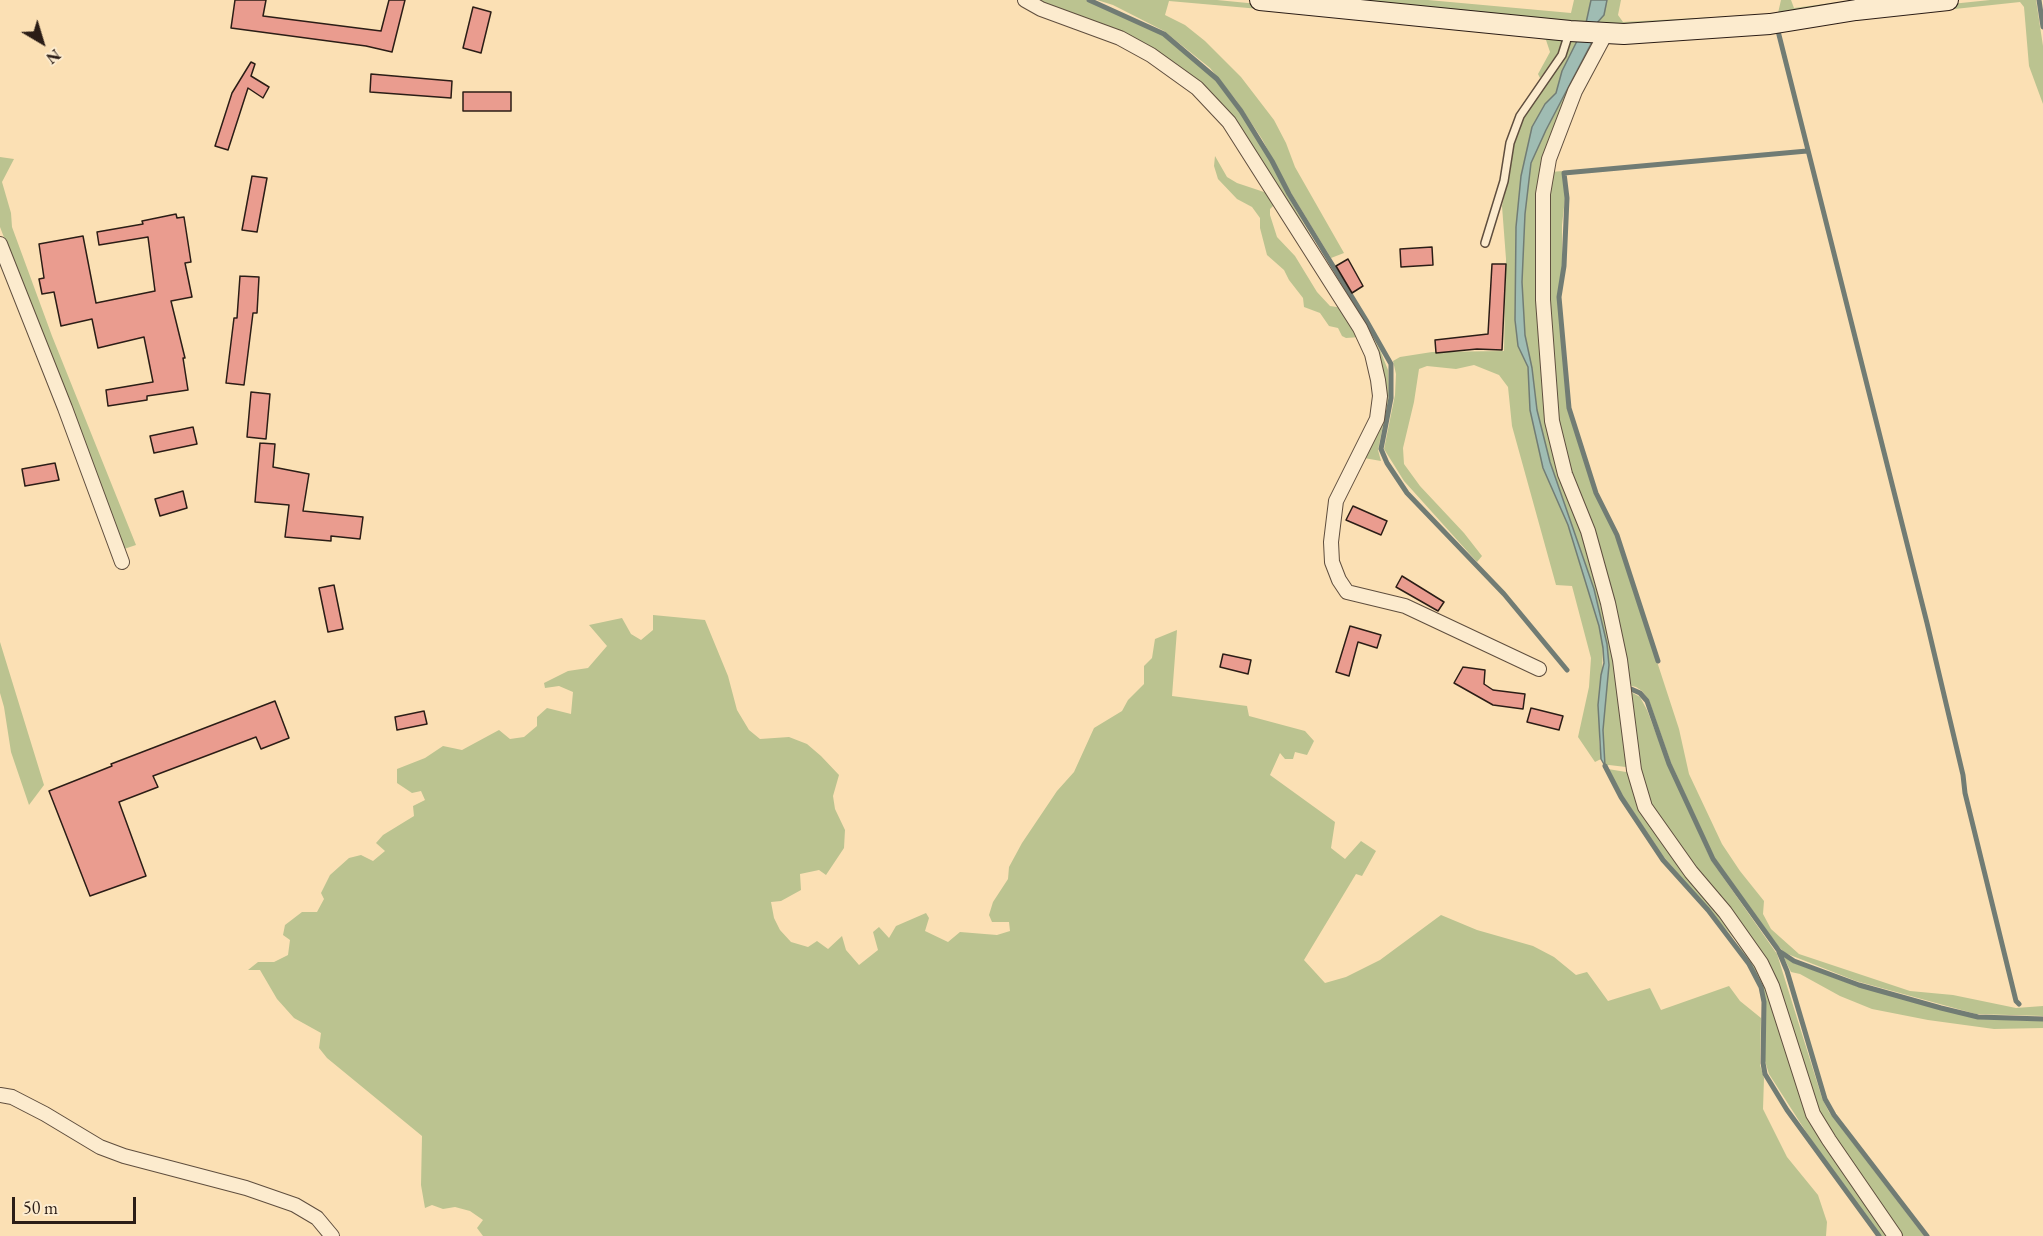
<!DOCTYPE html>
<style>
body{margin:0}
#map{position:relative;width:2043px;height:1236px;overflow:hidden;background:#fbe0b4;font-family:"EB Garamond",serif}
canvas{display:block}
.north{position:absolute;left:12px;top:12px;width:60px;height:60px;-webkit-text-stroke:4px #fcebce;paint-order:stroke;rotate:142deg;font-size:16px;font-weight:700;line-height:24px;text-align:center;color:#2b1d16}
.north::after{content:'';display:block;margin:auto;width:21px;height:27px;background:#2b1d16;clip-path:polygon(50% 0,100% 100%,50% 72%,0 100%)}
.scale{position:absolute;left:12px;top:1197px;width:124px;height:27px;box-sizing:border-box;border:3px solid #2b1d16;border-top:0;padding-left:8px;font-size:18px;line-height:21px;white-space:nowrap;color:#2b1d16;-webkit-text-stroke:4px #fcebce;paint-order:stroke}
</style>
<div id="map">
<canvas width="2043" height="1236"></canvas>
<div class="north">N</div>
<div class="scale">50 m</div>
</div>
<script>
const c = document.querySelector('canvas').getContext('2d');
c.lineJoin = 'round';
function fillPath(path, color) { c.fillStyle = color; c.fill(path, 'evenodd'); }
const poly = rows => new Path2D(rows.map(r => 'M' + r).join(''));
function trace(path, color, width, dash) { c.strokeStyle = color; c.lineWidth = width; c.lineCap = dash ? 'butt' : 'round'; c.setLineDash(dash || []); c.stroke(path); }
fillPath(poly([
 [1031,0,1086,0,1163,35,1193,60,1216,81,1240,111,1271,162,1287,195,1326,262,1197,84],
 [1097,0,1217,0,1534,31,1562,38,1563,42,1560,52,1540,78,1538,74,1550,52,1546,40,1535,37,1271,10,1169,1,1165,15,1185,25,1205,41,1241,77,1274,120,1286,143,1295,167,1344,253,1331,258,1288,188,1262,139,1236,100,1210,68,1164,31,1113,5],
 [1312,0,1428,0,1571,13,1574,0,1591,0,1586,23],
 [1607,0,1621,0,1618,15,1623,22,1771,14,1778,13,1781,0,1791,0,1794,8,1854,0,1900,0,1777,16,1642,27,1596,24,1604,15],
 [1990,0,2036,0,2043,46,2043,104,2029,66,2024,7,2020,2,1824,23,1855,14],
 [1596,37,1549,150,1542,354,1576,514,1611,635,1629,765,1626,767,1609,765,1605,766,1603,730,1609,665,1607,644,1594,589,1550,462,1537,410,1532,368,1525,335,1522,282,1525,214,1531,163,1546,130,1593,41,1562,71,1556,93,1545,104,1532,127,1521,176,1516,227,1515,320,1518,346,1528,367,1530,410,1543,468,1568,525,1599,626,1603,648,1599,738,1601,759,1595,762,1578,737,1589,687,1591,658,1572,586,1556,585,1512,426,1508,387,1499,375,1474,365,1456,369,1427,366,1419,369,1414,402,1403,448,1404,464,1420,486,1464,533,1482,556,1477,562,1404,481,1384,449,1395,395,1396,374,1393,361,1400,357,1432,352,1504,351,1506,259,1502,206,1510,172,1514,141,1520,122,1570,38],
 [1215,156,1227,177,1237,183,1273,195,1277,202,1270,209,1270,215,1277,237,1295,256,1317,292,1330,306,1343,308,1360,337,1346,338,1342,336,1338,328,1329,326,1320,313,1304,307,1303,298,1289,280,1284,270,1267,255,1260,228,1260,218,1252,207,1237,199,1218,179,1214,166],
 [0,157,14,159,2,182,11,213,12,227,52,336,136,545,124,549,0,227],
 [1563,171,1565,198,1562,225,1562,267,1558,299,1568,411,1595,493,1617,539,1679,729,1689,774,1722,844,1740,871,1764,901,1763,914,1771,929,1799,954,1910,991,1953,995,2016,1008,2043,1006,2043,1016,1976,1014,1856,981,1785,953,1778,946,1714,857,1671,763,1649,700,1642,691,1636,687,1628,685,1629,691,1640,697,1647,710,1670,770,1711,860,1777,954,1822,1098,1829,1112,1924,1236,1900,1236,1817,1113,1770,976,1653,812,1643,789,1625,689,1559,435,1545,263,1550,172],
 [1365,324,1380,350,1388,370,1389,396,1378,450,1381,461,1364,458,1381,383],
 [653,615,705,620,728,676,737,710,749,730,760,739,789,737,807,744,821,756,839,775,833,796,835,809,845,830,844,848,826,875,819,870,800,874,801,890,781,901,771,902,774,918,780,930,791,942,808,947,817,941,828,949,842,936,846,950,859,965,878,950,873,932,879,927,889,938,896,926,926,913,929,918,925,931,948,942,960,932,997,935,1010,931,1009,922,992,922,989,915,993,902,1008,879,1009,867,1022,843,1057,791,1074,772,1094,728,1122,711,1128,700,1144,684,1144,666,1152,658,1155,639,1177,630,1172,696,1247,706,1249,716,1305,731,1314,741,1307,755,1295,752,1293,759,1285,759,1280,753,1270,775,1335,822,1331,848,1345,859,1361,841,1376,851,1362,876,1356,874,1304,960,1325,983,1346,977,1380,960,1441,915,1477,930,1533,946,1554,957,1576,975,1587,972,1608,1001,1650,988,1661,1010,1729,986,1740,1001,1761,1018,1760,1065,1764,1078,1763,1109,1787,1157,1818,1195,1827,1222,1826,1236,483,1236,477,1228,483,1220,470,1211,455,1207,443,1209,432,1205,425,1208,421,1185,422,1136,327,1058,319,1048,321,1033,294,1018,277,999,260,970,248,970,258,962,274,962,288,955,290,940,283,935,285,925,302,912,317,912,324,899,321,893,330,875,349,858,361,855,373,861,385,851,376,843,383,835,414,816,413,806,425,800,421,791,412,793,397,783,397,769,425,758,443,746,462,750,499,730,510,739,524,737,537,726,537,717,547,708,571,714,573,692,559,686,545,688,544,683,568,671,588,668,607,646,589,625,622,618,631,634,641,640,653,630],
 [0,642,44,785,29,805,11,752,4,707,0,693],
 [1608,769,1632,773,1643,808,1759,965,1801,1089,1892,1236,1881,1236,1810,1138,1769,1074,1764,1058,1766,1005,1763,987,1758,977,1736,941,1664,857,1623,796],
 [1783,956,1794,963,1859,987,1978,1019,2043,1021,2043,1028,1994,1029,1928,1020,1872,1009,1840,996,1800,974,1791,972]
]), '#bbc390');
const water = poly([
 [1591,0,1607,0,1604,15,1596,24,1586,23,1591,0],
 [1579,37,1593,40,1546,130,1531,163,1525,214,1522,282,1525,335,1532,368,1537,410,1550,462,1594,589,1607,644,1609,665,1603,730,1605,766,1601,759,1598,705,1601,675,1604,663,1603,648,1599,626,1568,525,1543,468,1530,410,1528,367,1518,346,1515,320,1516,227,1521,176,1532,127,1545,104,1556,93,1562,71,1579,37]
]);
fillPath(water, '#9fbcb3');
trace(water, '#717c74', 1.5);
trace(poly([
 [1089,0,1164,34,1217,79,1241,111,1272,161,1289,194,1366,320,1391,364,1391,398,1381,449,1387,463,1407,493,1504,594,1567,670],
 [2039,0,2043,27],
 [1777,27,1927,623,1963,775,1965,793,2016,1001,2019,1004],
 [1658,661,1617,535,1596,493,1569,408,1559,297,1564,266,1567,198,1564,173,1807,151],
 [1631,689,1640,693,1647,701,1669,764,1713,859,1779,951,1794,961,1859,985,1941,1008,1978,1017,2043,1019],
 [1605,766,1621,797,1663,860,1708,910,1749,964,1761,987,1764,1002,1763,1063,1765,1074,1787,1110,1879,1236],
 [1779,952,1787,971,1825,1099,1834,1115,1927,1236]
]), '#717c74', 5);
const building = poly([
 [235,0,266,0,263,16,381,31,389,0,405,0,392,52,366,46,231,28,235,0],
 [473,7,491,12,481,53,463,48,473,7],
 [251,62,255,64,251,76,269,87,263,98,248,88,228,150,215,146,232,93,251,62],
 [371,74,452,81,451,98,370,92,371,74],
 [463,92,511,92,511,111,463,111,463,92],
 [252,176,267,178,257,232,242,230,252,176],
 [176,214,177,218,184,217,191,262,185,263,192,297,171,301,185,358,183,358,188,390,147,396,147,400,108,406,106,390,153,382,144,337,98,348,92,319,61,326,54,292,42,294,39,279,44,278,39,244,83,236,96,303,155,291,148,237,99,245,97,232,143,224,142,221,176,214],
 [1432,247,1433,265,1401,267,1400,249,1432,247],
 [1348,259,1363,286,1352,293,1336,266,1348,259],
 [1492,264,1506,264,1502,350,1477,349,1436,353,1435,340,1488,334,1492,264],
 [240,276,259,277,257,313,253,313,244,385,226,383,234,318,237,318,240,276],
 [251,392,270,394,266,439,247,437,251,392],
 [193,427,197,444,154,453,150,436,193,427],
 [260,443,275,444,273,467,309,474,303,511,363,517,360,539,331,536,331,541,285,537,289,505,255,502,260,443],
 [55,463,59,480,25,486,22,469,55,463],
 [183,491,187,508,160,516,155,499,183,491],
 [1353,506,1387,521,1381,535,1346,520,1353,506],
 [1402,576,1444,602,1438,611,1396,587,1402,576],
 [334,585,343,629,328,632,319,588,334,585],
 [1350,626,1381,635,1377,648,1358,642,1349,676,1336,672,1350,626],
 [1223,654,1251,660,1248,674,1220,667,1223,654],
 [1463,667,1485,670,1484,684,1493,690,1525,694,1523,709,1493,705,1454,683,1463,667],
 [275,701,289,738,261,749,256,737,153,776,158,787,119,802,146,876,90,896,49,791,112,766,111,764,275,701],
 [1531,708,1563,716,1559,730,1527,722,1531,708],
 [424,711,427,724,397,730,395,717,424,711]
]);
fillPath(building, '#ea9c8f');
trace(building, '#2b1d16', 1.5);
const lane = poly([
 [1485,243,1504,181,1510,143,1520,116,1562,55,1569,33]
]);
const street = poly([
 [1025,0,1041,9,1120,38,1151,55,1197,88,1229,122,1360,328,1372,354,1378,380,1380,396,1377,419,1336,501,1331,542,1332,562,1339,580,1347,592,1405,606,1539,669],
 [1606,33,1575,91,1549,159,1543,194,1543,300,1552,421,1565,474,1588,531,1608,603,1620,660,1634,770,1645,807,1691,872,1725,912,1761,963,1772,986,1813,1114,1829,1140,1895,1236],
 [0,244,65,408,122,562],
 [0,1095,12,1097,45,1114,100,1147,124,1156,246,1188,295,1205,317,1218,332,1236]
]);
const secondary = poly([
 [1260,0,1570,31,1624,34,1770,24,1856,10,1948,0]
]);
trace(lane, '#5f4e3e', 10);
trace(street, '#5f4e3e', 16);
trace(secondary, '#2b1d16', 22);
trace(lane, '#fcebce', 7);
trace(street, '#fcebce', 14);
trace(secondary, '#fcebce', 20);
</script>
